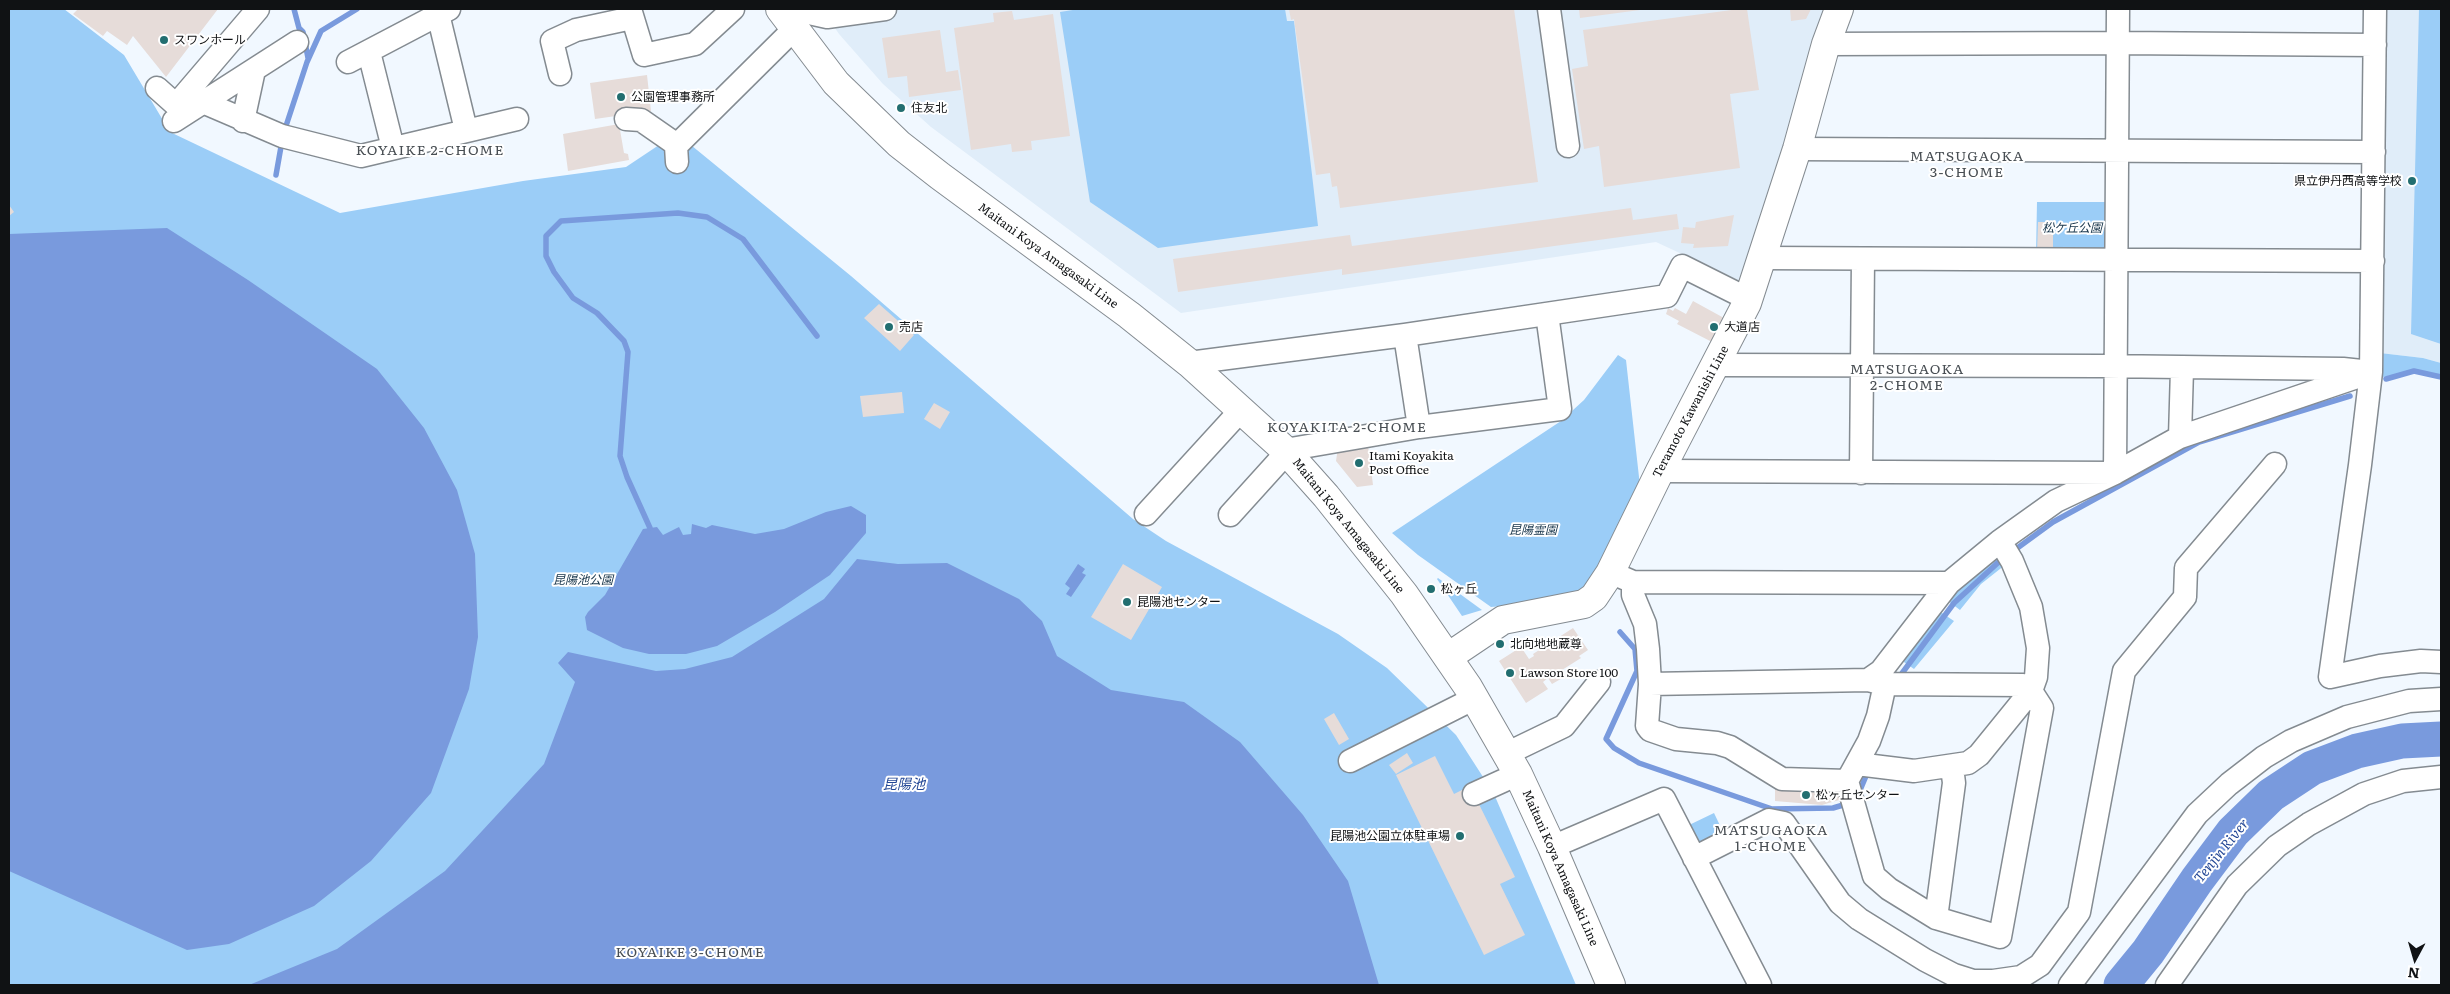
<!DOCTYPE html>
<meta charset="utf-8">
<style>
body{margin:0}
#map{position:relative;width:2450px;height:994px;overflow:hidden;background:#f1f8ff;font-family:Literata,serif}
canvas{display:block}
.frame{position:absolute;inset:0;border:10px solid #101214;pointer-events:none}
.north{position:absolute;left:2390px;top:934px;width:50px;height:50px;-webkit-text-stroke:4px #fff;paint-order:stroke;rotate:186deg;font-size:14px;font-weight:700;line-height:20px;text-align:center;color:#101214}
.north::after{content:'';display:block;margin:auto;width:18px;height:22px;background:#101214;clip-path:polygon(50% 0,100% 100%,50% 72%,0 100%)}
</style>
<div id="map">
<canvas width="2450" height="994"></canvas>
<div class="frame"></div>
<div class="north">N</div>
</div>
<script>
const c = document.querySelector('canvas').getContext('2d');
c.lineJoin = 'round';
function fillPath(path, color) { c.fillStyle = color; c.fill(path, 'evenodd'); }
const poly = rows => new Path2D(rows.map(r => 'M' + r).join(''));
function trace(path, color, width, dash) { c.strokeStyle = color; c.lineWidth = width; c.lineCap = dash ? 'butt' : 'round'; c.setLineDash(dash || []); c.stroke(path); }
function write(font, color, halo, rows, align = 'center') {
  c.font = font + ' Literata,"Noto Sans JP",serif'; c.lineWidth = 4; c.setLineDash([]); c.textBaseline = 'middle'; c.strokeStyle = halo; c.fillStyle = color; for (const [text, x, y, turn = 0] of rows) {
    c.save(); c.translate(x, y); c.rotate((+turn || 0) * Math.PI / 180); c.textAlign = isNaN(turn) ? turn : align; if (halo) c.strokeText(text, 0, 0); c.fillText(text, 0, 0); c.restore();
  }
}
fillPath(poly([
 [822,9,1827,9,1820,24,1742,282,1656,242,1181,313,931,127,883,84,839,34],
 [2384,9,2441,9,2441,363,2423,358,2380,353]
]), '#e0edf9');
fillPath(poly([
 [9,9,64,9,124,55,170,132,340,213,523,181,626,167,659,145,686,141,851,276,1133,519,1166,541,1338,634,1387,668,1456,735,1494,794,1576,985,9,985],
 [1079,9,1285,9,1287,21,1294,21,1318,226,1158,248,1090,202,1060,12],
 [2419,9,2441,9,2441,344,2411,334],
 [2037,202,2108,202,2108,254,2036,254],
 [2380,353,2423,358,2441,363,2441,375,2415,370,2379,378],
 [1618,355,1626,360,1640,486,1587,588,1565,601,1491,607,1418,555,1392,533,1561,421,1584,400],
 [1999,556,2005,565,1981,584,1960,610,1948,601,1962,586],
 [1438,578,1482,610,1462,616,1437,579],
 [1939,611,1954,621,1914,669,1901,660],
 [1714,813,1726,838,1702,850,1687,826]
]), '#9bcdf7');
fillPath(poly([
 [167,228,248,280,377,369,424,428,457,490,475,554,478,637,469,689,431,793,371,861,314,906,229,944,187,950,9,871,9,234],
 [851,506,866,515,866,533,830,575,775,612,717,646,686,654,649,654,623,648,587,630,585,617,588,612,605,595,643,529,657,527,663,535,679,527,683,535,691,534,692,524,706,528,712,525,755,534,784,529,826,512],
 [857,559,898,564,947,563,1019,599,1042,621,1057,656,1111,690,1184,702,1240,742,1303,815,1348,881,1379,985,249,985,337,949,445,871,544,764,575,682,558,663,568,652,656,671,685,669,732,657,824,599],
 [1078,564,1085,569,1082,573,1086,575,1071,597,1066,594,1070,588,1065,584]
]), '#799add');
trace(poly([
 [294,9,299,28,303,32,308,58],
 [284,132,307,62,321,31,357,9],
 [276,175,282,141],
 [2386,379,2414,371,2441,377],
 [650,528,627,477,620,456,628,352,624,341,597,313,573,298,554,272,546,256,546,236,561,221,678,213,707,217,743,239,817,336],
 [2016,549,2053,522,2199,442,2350,396],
 [1620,632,1635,649,1637,671,1606,739,1614,748,1639,763,1772,809,1833,808,1850,803],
 [1900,676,1954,603,2002,559],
 [1858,795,1866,776]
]), '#799add', 5.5);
trace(poly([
 [2121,985,2148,952,2197,880,2233,832,2271,795,2312,768,2357,751,2402,741,2441,739]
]), '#799add', 35);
fillPath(poly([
 [78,9,218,9,166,77,133,36,127,45,107,31,103,36,73,14],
 [1289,9,1514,9,1538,182,1340,208,1337,186,1332,187,1330,173,1316,175,1294,19,1291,20],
 [1579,9,1640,9,1640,10,1580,18],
 [1739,9,1747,9,1759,90,1730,94,1740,168,1604,187,1599,146,1584,149,1572,69,1588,66,1583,30],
 [1790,9,1811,9,1806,19,1791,21],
 [1012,11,1014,20,1053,14,1070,136,1031,141,1032,150,1012,152,1011,144,971,150,954,28,994,22,993,13],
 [940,30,946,72,958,70,961,90,909,97,907,76,888,78,882,38],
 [647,75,651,111,595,119,590,83],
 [619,124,624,153,628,154,629,160,568,171,563,134],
 [9,205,14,212,9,216],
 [1631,208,1633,220,1677,214,1679,229,1342,275,1342,269,1178,292,1173,259,1350,235,1352,246],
 [1734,215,1728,246,1693,248,1694,244,1681,243,1683,227,1695,228,1696,222],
 [2038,222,2053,222,2053,252,2037,252],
 [1693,301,1724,318,1712,342,1677,324,1679,321,1666,314,1668,308,1673,311,1675,308,1686,314],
 [879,304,914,335,900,351,864,318],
 [902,392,904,413,863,417,860,396],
 [934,403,950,412,940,429,924,419],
 [1368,445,1373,485,1357,487,1336,461,1338,448],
 [1123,564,1162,587,1131,640,1091,617],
 [1573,628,1588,650,1579,656,1581,658,1562,670,1566,676,1552,684,1548,678,1543,682,1548,689,1526,703,1499,661,1521,647,1529,659,1534,656,1533,654],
 [1334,713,1349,739,1339,745,1324,719],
 [1407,753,1413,763,1396,774,1389,765],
 [1435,756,1454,794,1470,786,1515,877,1500,884,1525,935,1484,955,1396,775],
 [1775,787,1824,791,1840,797,1839,800,1822,805,1775,801]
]), '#e6dcd9');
const minor = poly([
 [630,9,644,55,695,44,733,9],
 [791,9,827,17,885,9],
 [1549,9,1568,146],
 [2375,9,2371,372,2360,465,2330,677,2380,666,2421,661,2441,662],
 [438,14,466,130],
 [1826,44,2118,43,2375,45],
 [369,52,393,148],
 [348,62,449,9],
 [560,74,552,41,576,30,632,18],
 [157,88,176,105,258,9],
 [205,103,282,136,361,156,517,119],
 [626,119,641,120,677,145],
 [174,121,297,42],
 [243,121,254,70],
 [1797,149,2374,152],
 [677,162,676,146,794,29],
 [1763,258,2373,261],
 [1405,335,1419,427],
 [1189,363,1405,335,1667,296,1682,266,1748,299],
 [1716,365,2101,366,2343,369,2371,372],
 [2180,437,2182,369],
 [1285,450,1419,427,1560,409,1547,314],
 [1660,471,2115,473,2118,9],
 [1861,473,1863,259],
 [1146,514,1242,409],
 [1230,515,1287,452],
 [1619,576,1633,582,1949,583],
 [1633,582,1633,595,1645,624,1648,649,1650,684,1647,726,1650,730,1676,739,1717,743,1730,747,1782,779,1847,781],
 [1868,680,1881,671,1949,583,2000,541,2056,501,2115,473,2180,437,2360,376],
 [1650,684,1868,680,1885,684,2023,685,2031,691,2042,708,2000,937,1936,918,1889,889,1874,876,1847,781,1869,741,1878,716,1885,684],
 [1506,754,1564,726,1599,682],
 [1350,761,1475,698],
 [1857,764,1914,771,1968,763,1979,755,2031,691,2036,677,2038,648,2031,607,2012,561,2000,541],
 [1474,794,1518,774],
 [1552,847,1664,799,1760,985],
 [1694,858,1769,820,1784,823,1840,903,1859,919,1925,960,1954,975,1973,981,1993,981,2021,977,2040,965,2079,912,2124,671,2185,597,2186,568,2275,464],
 [1936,918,1954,783,1952,767],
 [2070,985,2197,814,2229,784,2264,757,2291,741,2347,717,2409,701,2441,699],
 [2167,985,2237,885,2277,846,2309,824,2364,794,2403,781,2441,777]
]);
const major = poly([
 [780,9,836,83,899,144,940,176,1129,315,1189,363,1285,450,1326,496,1404,594,1468,687,1518,774,1552,847,1611,985],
 [1448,657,1503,620,1584,604,1594,597,1610,573,1660,471,1747,303,1797,149,1826,44,1839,9]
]);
trace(minor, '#848b91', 25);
trace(major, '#848b91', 30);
trace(minor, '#fff', 22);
trace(major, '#fff', 28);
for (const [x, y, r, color] of [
 [164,40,5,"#226e70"],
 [621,97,5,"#226e70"],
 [901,108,5,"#226e70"],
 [2412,181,5,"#226e70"],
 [889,327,5,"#226e70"],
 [1714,327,5,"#226e70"],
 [1359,463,5,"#226e70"],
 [1431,589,5,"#226e70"],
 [1127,602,5,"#226e70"],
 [1500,644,5,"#226e70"],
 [1510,673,5,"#226e70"],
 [1806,795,5,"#226e70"],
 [1460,836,5,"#226e70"]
]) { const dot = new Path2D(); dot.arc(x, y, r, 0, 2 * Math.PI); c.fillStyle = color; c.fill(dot); trace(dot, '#fff', 2); }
write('12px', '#101214', '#fff', [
 ["スワンホール",174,40],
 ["公園管理事務所",631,97],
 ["住友北",911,108],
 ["県立伊丹西高等学校",2402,181,"right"],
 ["売店",899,327],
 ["大道店",1724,327],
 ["Itami Koyakita",1369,456],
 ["Post Office",1369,470],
 ["松ヶ丘",1441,589],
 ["昆陽池センター",1137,602],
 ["北向地地蔵尊",1510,644],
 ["Lawson Store 100",1520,673],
 ["松ヶ丘センター",1816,795],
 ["昆陽池公園立体駐車場",1450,836,"right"]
], 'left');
write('italic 12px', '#133147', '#fff', [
 ["松ケ丘公園",2072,228],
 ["昆陽霊園",1533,530],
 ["昆陽池公園",583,580]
]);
write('12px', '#101214', '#fff', [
 ["Maitani Koya Amagasaki Line",1048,256,36],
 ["Teramoto Kawanishi Line",1691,412,-62],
 ["Maitani Koya Amagasaki Line",1348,526,51],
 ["Maitani Koya Amagasaki Line",1560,868,66]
]);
c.letterSpacing = '1px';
write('14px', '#484e53', '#fff', [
 ["KOYAIKE 2-CHOME",430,151],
 ["MATSUGAOKA",1967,157],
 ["3-CHOME",1967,173],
 ["MATSUGAOKA",1907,370],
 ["2-CHOME",1907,386],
 ["KOYAKITA 2-CHOME",1347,428],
 ["MATSUGAOKA",1771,831],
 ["1-CHOME",1771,847],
 ["KOYAIKE 3-CHOME",690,953]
]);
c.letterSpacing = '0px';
write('italic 14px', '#244896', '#fff', [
 ["昆陽池",904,785],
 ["Tenjin River",2222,851,-51]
]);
</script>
